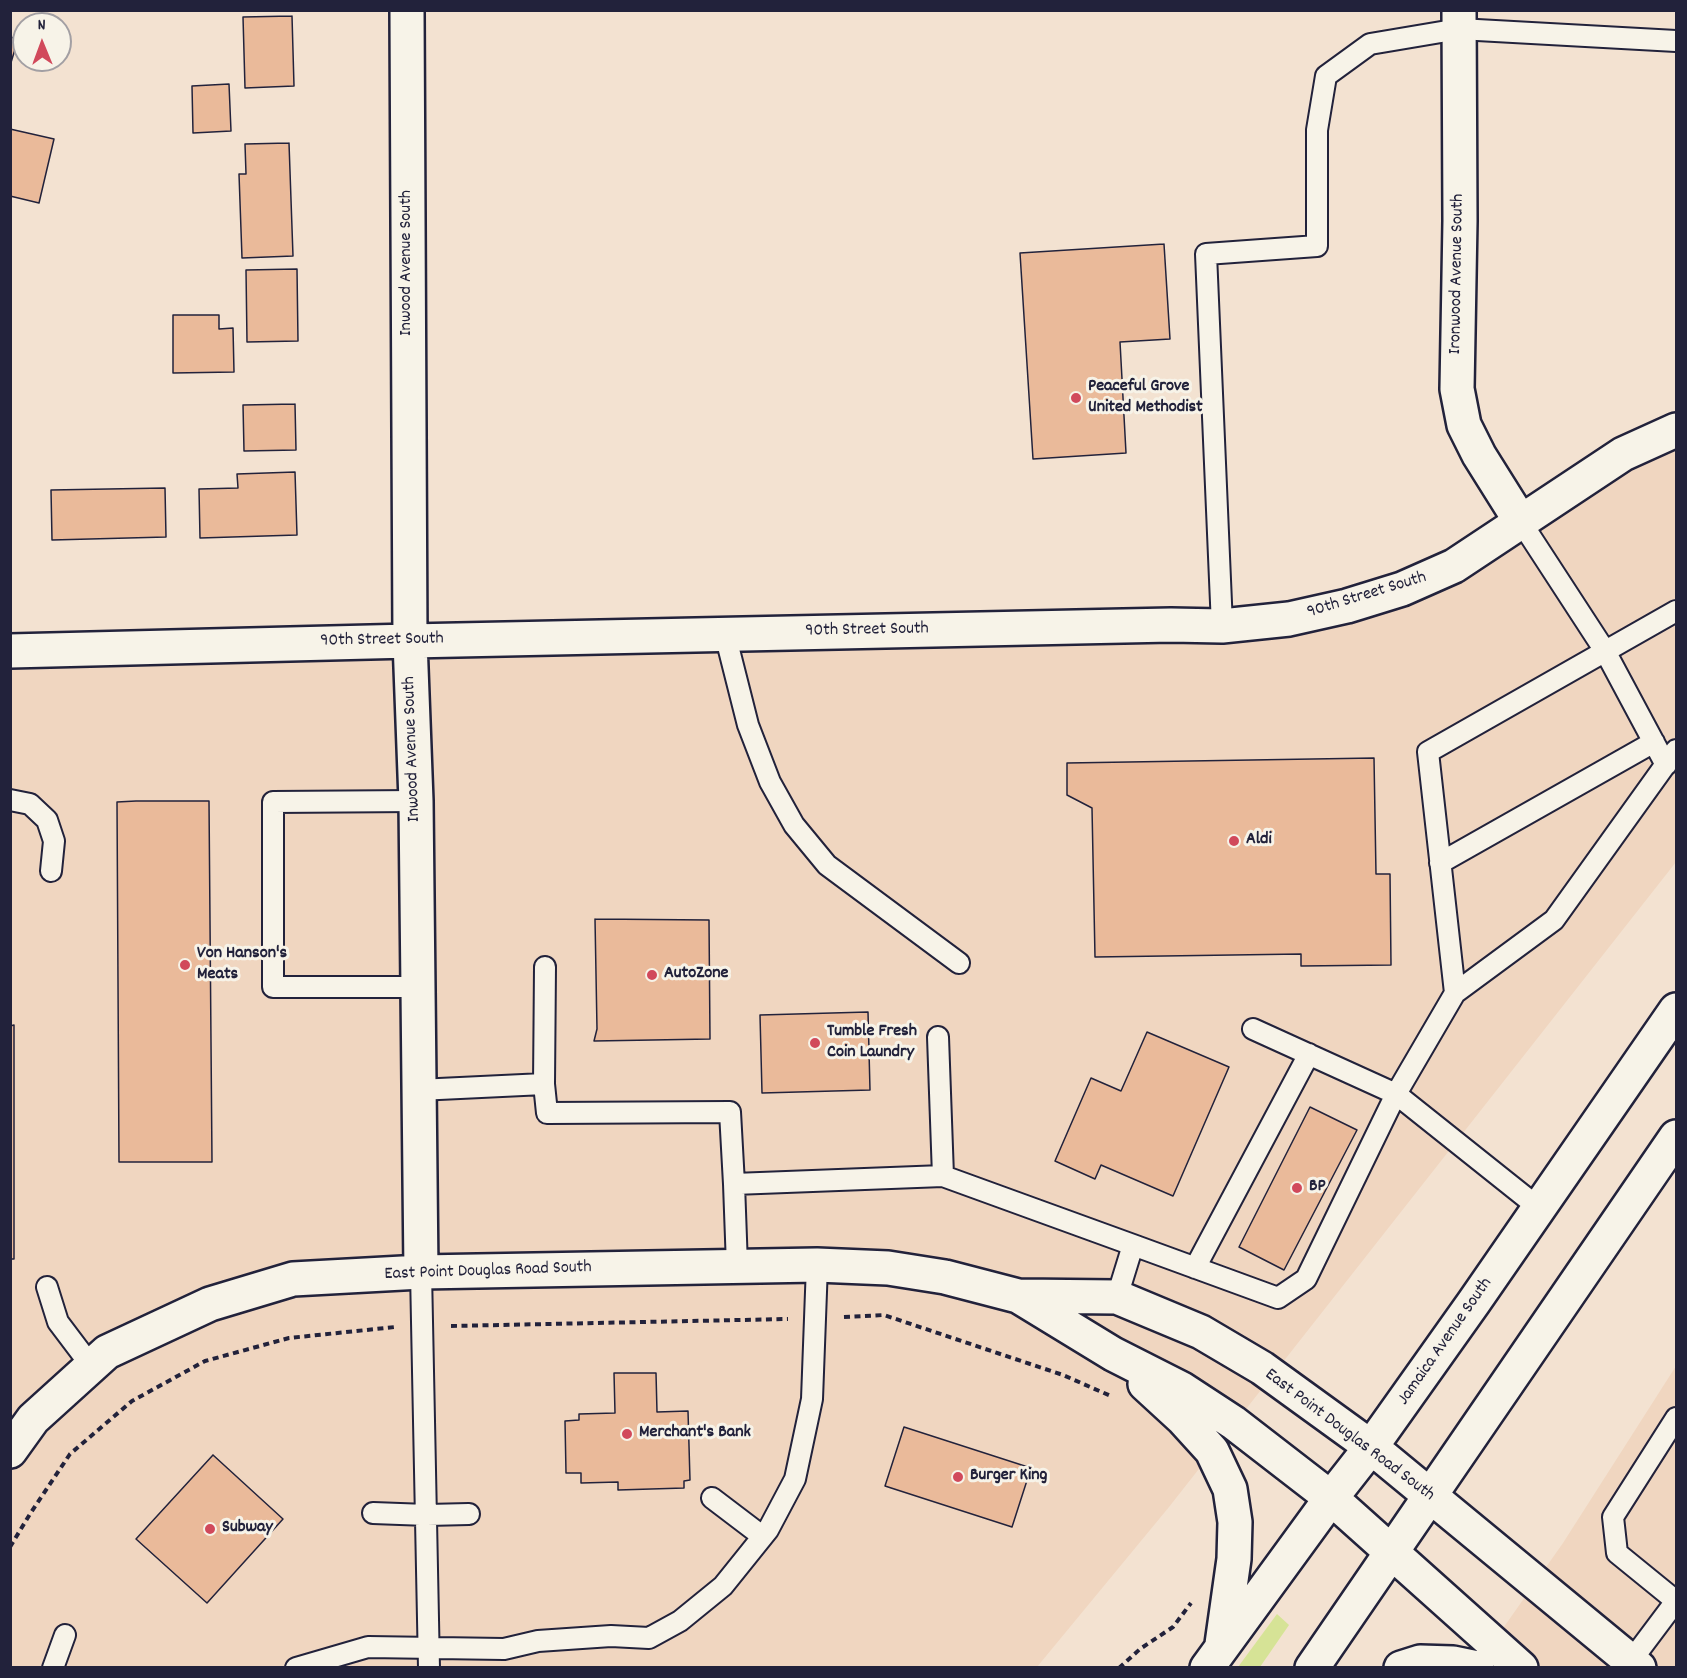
<!DOCTYPE html>
<style>
body{margin:0}
#map{position:relative;width:1687px;height:1678px;overflow:hidden;background:#f3e2d1;font-family:Dekko,sans-serif}
canvas{display:block}
.frame{position:absolute;inset:0;border:12px solid #22223b;pointer-events:none}
.north{position:absolute;left:12px;top:12px;width:60px;height:60px;box-sizing:border-box;background:#f7f3e8;border:2px solid #a29fa3;border-radius:50%;rotate:359deg;font-size:16px;font-weight:700;line-height:24px;text-align:center;color:#22223b}
.north::after{content:'';display:block;margin:auto;width:21px;height:27px;background:#d1495b;clip-path:polygon(50% 0,100% 100%,50% 72%,0 100%)}
</style>
<div id="map">
<canvas width="1687" height="1678"></canvas>
<div class="frame"></div>
<div class="north">N</div>
</div>
<script>
const c = document.querySelector('canvas').getContext('2d');
c.lineJoin = 'round';
function fillPath(path, color) { c.fillStyle = color; c.fill(path, 'evenodd'); }
const poly = rows => new Path2D(rows.map(r => 'M' + r).join(''));
function trace(path, color, width, dash) { c.strokeStyle = color; c.lineWidth = width; c.lineCap = dash ? 'butt' : 'round'; c.setLineDash(dash || []); c.stroke(path); }
function write(font, color, halo, rows, align = 'center') {
  c.font = font + ' Dekko,sans-serif'; c.lineWidth = 6; c.setLineDash([]); c.textBaseline = 'middle'; c.strokeStyle = halo; c.fillStyle = color; for (const [text, x, y, turn = 0] of rows) {
    c.save(); c.translate(x, y); c.rotate((+turn || 0) * Math.PI / 180); c.textAlign = isNaN(turn) ? turn : align; if (halo) c.strokeText(text, 0, 0); c.fillText(text, 0, 0); c.restore();
  }
}
fillPath(poly([
 [1676,430,1676,862,1169,1507,1037,1667,11,1667,10,651,1347,606],
 [1676,1366,1676,1667,1475,1668,1563,1543]
]), '#f0d6c0');
fillPath(poly([
 [1277,1614,1289,1625,1260,1667,1238,1667]
]), '#d6e396');
const building = poly([
 [292,16,294,86,245,88,243,17,292,16],
 [10,37,18,39,10,66,10,37],
 [229,84,231,131,193,133,192,86,229,84],
 [10,129,54,139,39,203,10,196,10,129],
 [289,143,293,256,242,258,239,174,246,174,245,144,289,143],
 [1164,244,1170,339,1120,342,1126,453,1033,459,1020,253,1164,244],
 [297,269,298,341,247,342,246,270,297,269],
 [173,315,219,315,219,329,233,328,234,372,173,373,173,315],
 [295,404,296,450,244,451,243,405,295,404],
 [295,472,297,535,200,538,199,489,238,488,237,474,295,472],
 [165,488,166,537,52,540,51,490,165,488],
 [1374,758,1376,874,1390,874,1391,965,1301,966,1301,954,1095,957,1092,808,1067,795,1067,763,1374,758],
 [136,801,209,801,212,1162,119,1162,117,802,136,801],
 [595,919,709,920,710,1039,594,1041,597,1029,595,919],
 [868,1012,870,1090,762,1093,760,1015,868,1012],
 [14,1025,14,1259,10,1259,10,1026,14,1025],
 [1147,1032,1229,1067,1173,1196,1101,1165,1095,1179,1055,1161,1091,1078,1121,1091,1147,1032],
 [1310,1107,1357,1130,1284,1270,1239,1247,1310,1107],
 [614,1373,656,1373,657,1412,688,1411,690,1480,684,1481,684,1488,618,1490,618,1482,581,1483,581,1473,566,1473,565,1421,579,1420,579,1414,615,1413,614,1373],
 [904,1427,1031,1468,1012,1527,885,1486,904,1427],
 [213,1455,283,1519,207,1603,136,1539,213,1455]
]);
fillPath(building, '#eaba9a');
trace(building, '#22223b', 1.5);
const lane = poly([
 [1521,522,1605,651,1666,765],
 [1222,626,1206,254,1317,246,1317,130,1326,76,1370,44,1459,29,1676,41],
 [725,634,748,725,770,782,794,825,827,865,959,963],
 [10,800,30,804,47,820,54,841,51,871],
 [416,801,273,802,273,987,417,987],
 [1440,863,1654,742],
 [1455,993,1428,752,1676,611],
 [1253,1029,1396,1094,1539,1208],
 [938,1037,943,1176],
 [544,1084,545,967],
 [418,1090,544,1084,547,1113,730,1112,734,1184],
 [737,1266,734,1184,943,1176,1133,1245],
 [1195,1268,1309,1054],
 [421,1272,429,1668],
 [47,1287,58,1322,92,1367],
 [1117,1297,1133,1245,1278,1298,1306,1279,1396,1094,1455,993,1554,920,1676,750],
 [712,1498,762,1536],
 [373,1513,427,1515,469,1514],
 [1631,1661,1676,1601,1617,1553,1613,1517,1676,1418],
 [53,1668,65,1635],
 [296,1668,368,1647,504,1649,538,1641,611,1636,649,1638,680,1621,723,1586,768,1530,795,1479,812,1399,817,1265]
]);
const street = poly([
 [1459,10,1460,221,1457,389,1464,425,1479,455,1521,522]
]);
const secondary = poly([
 [407,10,410,641,416,801,421,1272],
 [10,651,410,641,1171,625,1222,626,1289,619,1347,606,1402,589,1454,566,1623,454,1676,430],
 [1018,1296,1113,1354,1182,1389,1234,1423,1331,1498,1521,1668],
 [1145,1384,1182,1418,1212,1451,1230,1489,1235,1522,1234,1559,1222,1644],
 [10,1451,33,1419,107,1352,210,1304,293,1279,421,1272,817,1265,888,1268,945,1277,1018,1296,1117,1297,1201,1332,1262,1368,1371,1447,1639,1668],
 [1207,1668,1331,1498,1371,1447,1474,1302,1676,1010],
 [1312,1668,1676,1137],
 [1401,1668,1420,1662,1453,1663,1477,1668]
]);
trace(lane, '#22223b', 24);
trace(street, '#22223b', 38);
trace(secondary, '#22223b', 38);
trace(poly([
 [844,1317,884,1315,1063,1375,1113,1397],
 [451,1326,788,1319],
 [10,1547,30,1514,70,1454,132,1401,205,1361,289,1338,395,1327],
 [1119,1668,1140,1649,1173,1627,1191,1603]
]), '#22223b', 4, [6, 4.5]);
trace(lane, '#f7f3e8', 20);
trace(street, '#f7f3e8', 33);
trace(secondary, '#f7f3e8', 33);
for (const [x, y, r, color] of [
 [1076,398,6,"#d1495b"],
 [1234,841,6,"#d1495b"],
 [185,965,6,"#d1495b"],
 [652,975,6,"#d1495b"],
 [815,1043,6,"#d1495b"],
 [1297,1188,6,"#d1495b"],
 [627,1434,6,"#d1495b"],
 [958,1477,6,"#d1495b"],
 [210,1529,6,"#d1495b"]
]) { const dot = new Path2D(); dot.arc(x, y, r, 0, 2 * Math.PI); c.fillStyle = color; c.fill(dot); trace(dot, '#f7f3e8', 2); }
write('18px', '#22223b', '#f7f3e8', [
 ["Inwood Avenue South",408,263,-90],
 ["Ironwood Avenue South",1458,274,-89],
 ["90th Street South",1367,596,-17],
 ["90th Street South",867,631,-1],
 ["90th Street South",382,641,-1],
 ["Inwood Avenue South",413,749,-92],
 ["East Point Douglas Road South",488,1272,-2],
 ["Jamaica Avenue South",1446,1342,-55],
 ["East Point Douglas Road South",1349,1436,37]
]);
write('bold 18px', '#22223b', '#f7f3e8', [
 ["Peaceful Grove",1088,388],
 ["United Methodist",1088,409],
 ["Aldi",1246,841],
 ["Von Hanson's",197,955],
 ["Meats",197,976],
 ["AutoZone",664,975],
 ["Tumble Fresh",827,1033],
 ["Coin Laundry",827,1054],
 ["BP",1309,1188],
 ["Merchant's Bank",639,1434],
 ["Burger King",970,1477],
 ["Subway",222,1529]
], 'left');
</script>
